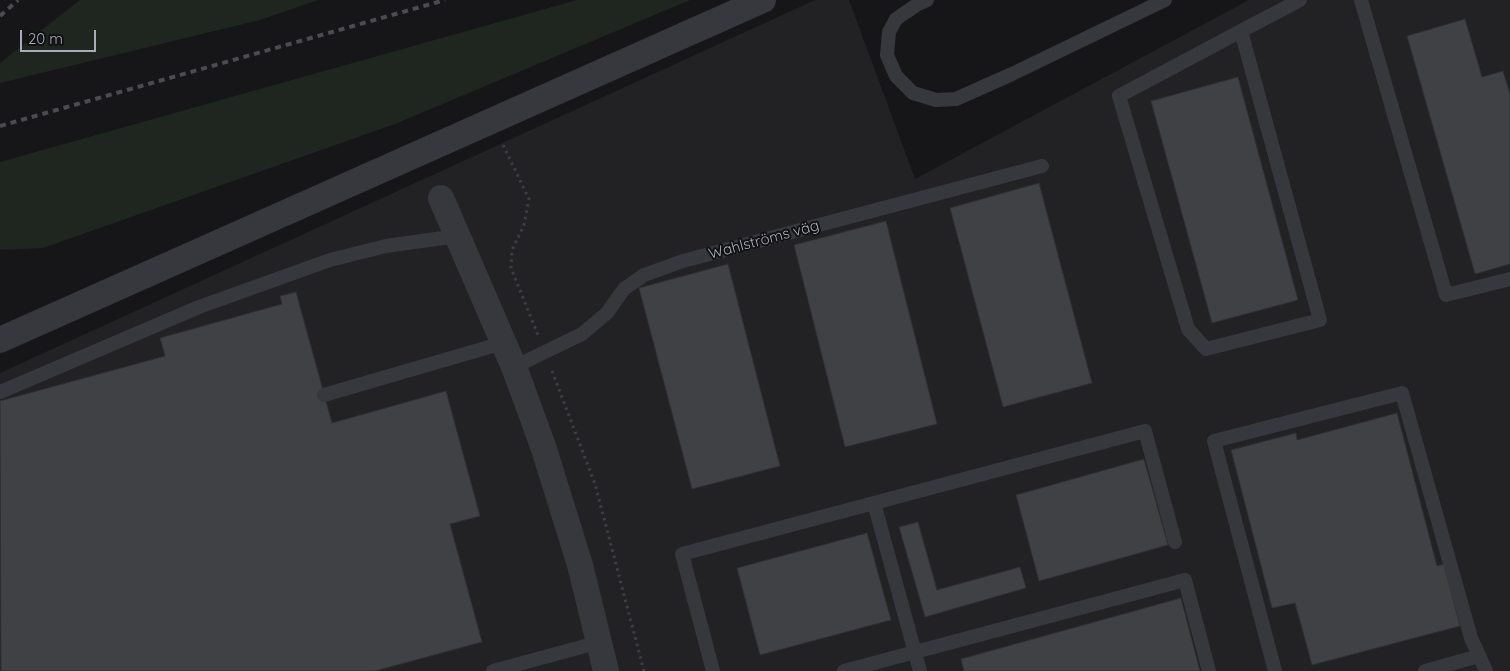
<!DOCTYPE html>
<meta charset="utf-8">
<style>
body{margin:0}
#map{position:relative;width:1510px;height:671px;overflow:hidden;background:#161618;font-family:Quicksand,sans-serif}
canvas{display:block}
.scale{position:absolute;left:20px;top:30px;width:76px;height:22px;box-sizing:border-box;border:2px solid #a8adb8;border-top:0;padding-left:6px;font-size:15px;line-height:18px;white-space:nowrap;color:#a8adb8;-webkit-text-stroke:4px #111113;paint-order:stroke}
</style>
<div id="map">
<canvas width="1510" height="671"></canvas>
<div class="scale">20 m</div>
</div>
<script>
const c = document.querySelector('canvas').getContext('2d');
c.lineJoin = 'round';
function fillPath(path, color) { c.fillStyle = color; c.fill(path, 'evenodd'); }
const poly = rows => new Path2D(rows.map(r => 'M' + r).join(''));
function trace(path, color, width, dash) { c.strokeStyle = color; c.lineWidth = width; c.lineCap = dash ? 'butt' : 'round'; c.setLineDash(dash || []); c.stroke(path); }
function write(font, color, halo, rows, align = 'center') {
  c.font = font + ' Quicksand,sans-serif'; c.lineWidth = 4; c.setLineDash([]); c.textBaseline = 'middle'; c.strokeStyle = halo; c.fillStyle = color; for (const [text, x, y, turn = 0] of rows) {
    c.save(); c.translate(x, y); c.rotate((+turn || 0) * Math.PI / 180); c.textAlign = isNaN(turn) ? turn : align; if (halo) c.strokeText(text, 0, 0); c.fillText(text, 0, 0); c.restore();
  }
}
fillPath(poly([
 [815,0,849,0,915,179,1249,0,1510,0,1510,671,0,671,0,373]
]), '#222225');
fillPath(poly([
 [80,0,318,0,260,20,0,83,0,63],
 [577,0,690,0,395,124,43,248,0,250,0,162]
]), '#1e261f');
const building = poly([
 [1465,19,1482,77,1503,71,1510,94,1510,264,1475,274,1407,36,1465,19],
 [1238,77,1298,300,1212,323,1151,101,1238,77],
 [1039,183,1092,383,1003,407,950,208,1039,183],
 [886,221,937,424,845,447,794,245,886,221],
 [728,264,780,466,692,489,639,288,728,264],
 [296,292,332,423,446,391,480,516,450,524,482,642,375,671,1,671,0,401,165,356,160,338,282,304,280,296,296,292],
 [1397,413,1437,566,1444,564,1460,626,1312,665,1295,603,1272,608,1231,450,1296,433,1297,440,1397,413],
 [1144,459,1168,545,1039,581,1016,495,1144,459],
 [918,522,937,590,1020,567,1026,588,925,617,899,527,918,522],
 [867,533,891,620,760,655,737,568,867,533],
 [1181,598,1200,671,964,671,961,659,1181,598]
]);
fillPath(building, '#404145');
trace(building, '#303034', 1);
trace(poly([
 [503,145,529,199,524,225,512,250,511,268,538,335],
 [552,371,595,484,644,671]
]), '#3d3f44', 3, [2.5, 4]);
trace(poly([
 [927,0,918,4,896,19,889,32,887,55,896,76,913,93,936,100,956,99,1012,74,1165,0],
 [1361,0,1446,295,1510,279],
 [1241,31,1320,320,1206,349,1188,329,1119,96,1241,31,1300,0],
 [514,367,582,334,607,313,624,289,644,275,683,261,1042,166],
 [0,392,199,307,330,260,386,246,457,236],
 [324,395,503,343],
 [874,503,920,671],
 [493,671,600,642],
 [713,671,682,554,1145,431,1175,542],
 [844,671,1185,580,1209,671],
 [1275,671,1214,441,1402,393,1471,638,1486,671],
 [1425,671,1479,656]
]), '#37383d', 14);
trace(poly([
 [441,198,514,367,543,446,580,565,606,671],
 [0,340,763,0]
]), '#37383d', 26);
trace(poly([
 [0,16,18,0],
 [0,126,445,0]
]), '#4a4c52', 4, [6, 5]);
write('15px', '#a8adb8', '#111113', [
 ["Wahlströms väg",764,240,-15]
]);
</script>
